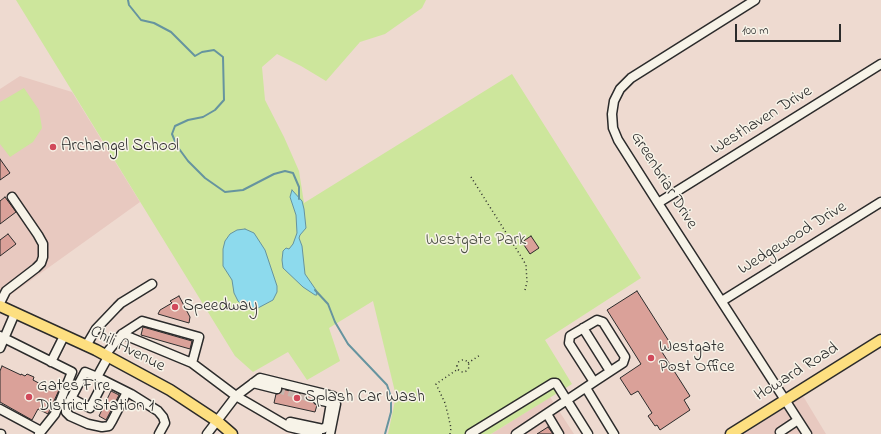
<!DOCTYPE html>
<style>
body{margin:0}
#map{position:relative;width:881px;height:434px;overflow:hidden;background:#eedad0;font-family:"Indie Flower",sans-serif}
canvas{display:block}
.scale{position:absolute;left:735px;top:24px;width:106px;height:18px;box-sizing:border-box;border:2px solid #2b2b2b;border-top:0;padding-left:5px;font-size:12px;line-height:14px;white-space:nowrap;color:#2b2b2b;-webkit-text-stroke:3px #f7f3e8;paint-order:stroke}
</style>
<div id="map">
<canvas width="881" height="434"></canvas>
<div class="scale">100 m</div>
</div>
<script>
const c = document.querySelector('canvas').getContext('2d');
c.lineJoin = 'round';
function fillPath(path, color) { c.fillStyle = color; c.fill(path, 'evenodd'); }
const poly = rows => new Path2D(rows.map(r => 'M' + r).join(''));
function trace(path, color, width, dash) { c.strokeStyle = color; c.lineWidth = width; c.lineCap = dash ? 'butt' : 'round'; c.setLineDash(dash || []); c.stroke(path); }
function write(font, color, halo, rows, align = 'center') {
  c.font = font + ' "Indie Flower",sans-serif'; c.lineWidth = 3; c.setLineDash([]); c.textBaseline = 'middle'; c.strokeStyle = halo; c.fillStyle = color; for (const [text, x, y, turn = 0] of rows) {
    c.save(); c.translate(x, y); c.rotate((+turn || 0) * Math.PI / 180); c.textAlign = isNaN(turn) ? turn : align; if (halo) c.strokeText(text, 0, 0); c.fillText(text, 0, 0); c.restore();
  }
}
fillPath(poly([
 [20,76,72,92,140,202,9,296,0,292,0,89],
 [803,396,826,434,744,434],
 [550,397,574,434,491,434]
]), '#e8c9c0');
fillPath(poly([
 [16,0,426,0,422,8,385,34,360,42,326,81,301,66,277,54,262,67,265,100,284,137,299,171,304,203,512,74,641,278,545,340,572,384,491,434,388,434,396,396,373,301,329,328,340,361,307,380,288,352,253,372,235,356],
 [24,88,39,110,42,128,33,142,10,157,0,144,0,102]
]), '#cde69c');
const water = poly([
 [292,190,302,201,304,209,306,228,300,235,299,238,302,246,305,274,316,290,317,295,315,295,303,287,283,268,282,260,283,251,286,248,289,249,293,244,297,233,296,215,290,197,292,190],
 [245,229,254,233,265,250,277,286,277,292,273,300,258,308,250,308,243,306,238,301,234,293,232,280,223,266,223,249,225,241,230,234,237,230,245,229]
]);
fillPath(water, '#8ddaed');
trace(water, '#66949f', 1);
trace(poly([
 [128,0,129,5,141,20,154,23,171,32,195,56,202,52,214,50,223,57,224,100,215,110,203,117,188,120,175,126,172,134,177,146,188,161,205,178,225,192,243,190,274,174,285,171,293,173,299,187,299,199],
 [315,290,328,304,335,322,348,344,387,385,391,397,391,412,385,434]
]), '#66949f', 2);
const building = poly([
 [0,159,10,173,0,180,0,159],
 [5,197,16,212,0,224,0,201,5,197],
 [8,234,16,244,0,256,0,240,8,234],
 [531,236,539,248,530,254,522,242,531,236],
 [637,291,672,346,662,352,690,396,684,400,690,410,660,430,657,425,655,426,648,416,652,413,638,391,631,395,620,378,641,364,607,310,637,291],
 [179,296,190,317,189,323,158,314,160,310,172,303,170,301,179,296],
 [143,327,192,341,190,349,141,335,143,327],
 [2,366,21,375,21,374,25,376,27,374,34,377,33,380,48,388,49,386,59,390,48,414,38,409,32,420,0,402,0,371,2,366],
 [282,389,314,397,313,402,317,405,315,412,274,403,276,394,281,393,282,389],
 [111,391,119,395,106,420,99,416,111,391],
 [548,427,553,434,537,434,548,427]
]);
fillPath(building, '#daa199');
trace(building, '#2b2b2b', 1);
trace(poly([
 [277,389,318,400]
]), '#c7b7af', 8, [8, 4]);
const minor = poly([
 [755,0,631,78,620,89,614,101,612,114,613,128,618,140,658,203,807,434],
 [658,203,881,64],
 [722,301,881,202],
 [0,303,6,291,36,268,41,263,43,257,43,244,38,235,12,197],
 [583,328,610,371],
 [122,334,192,363],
 [0,336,72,372,55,414,39,434],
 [86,346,96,329,117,307,121,303,152,284],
 [0,348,15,313],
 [105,355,122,334,142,321,199,337,192,363,236,396,207,434],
 [108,357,97,377,131,394,158,411,163,417,165,423,159,434],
 [51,362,64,336],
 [97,377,85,372,66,408,66,412,70,416,88,424,102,427,109,426,112,421,127,392],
 [253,383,277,389],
 [586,388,614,434],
 [71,398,90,408,104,381],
 [0,409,41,431],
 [547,414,559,434],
 [290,422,323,429,327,426,331,403,318,400],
 [780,432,798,420],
 [0,434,1,434],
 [318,434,289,427,236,396,260,378,333,396,336,404,330,434],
 [470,434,553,383,556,383,588,434],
 [516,434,594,382,569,343,570,336,597,320,603,322,625,357,623,363,594,382]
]);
const major = poly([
 [0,306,96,350,170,390,217,421,232,434],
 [731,434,881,340]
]);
trace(minor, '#2b2b2b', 11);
trace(major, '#2b2b2b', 13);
trace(poly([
 [471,177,522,258,526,265,527,282,525,290],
 '457 366a6 6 0 1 1 12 0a6 6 0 1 1-12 0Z',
 [468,363,480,355],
 [450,434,451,428,448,415,445,403,436,384,458,369]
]), '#2b2b2b', 1.5, [1, 3]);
trace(minor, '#f7f3e8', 8);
trace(major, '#fddf80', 10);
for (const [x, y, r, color] of [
 [53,147,4,"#d1495b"],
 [175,307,4,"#d1495b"],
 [651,358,4,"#d1495b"],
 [29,397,4,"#d1495b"],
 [297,398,4,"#d1495b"]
]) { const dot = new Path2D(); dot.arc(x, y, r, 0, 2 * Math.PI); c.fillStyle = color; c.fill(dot); trace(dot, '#f7f3e8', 1.5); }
write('17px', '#2b2b2b', '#f7f3e8', [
 ["Westhaven Drive",762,121,-32],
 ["Greenbriar Drive",663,181,58],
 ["Wedgewood Drive",793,239,-32],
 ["Chili Avenue",127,350,27],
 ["Howard Road",797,373,-32]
]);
write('17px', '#2b2b2b', '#f7f3e8', [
 ["Archangel School",61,147],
 ["Speedway",183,307],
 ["Westgate",659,348],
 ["Post Office",659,368],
 ["Gates Fire",37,387],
 ["District Station 1",37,407],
 ["Splash Car Wash",305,398]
], 'left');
write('17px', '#4b5042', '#f7f3e8', [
 ["Westgate Park",476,241]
]);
</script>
